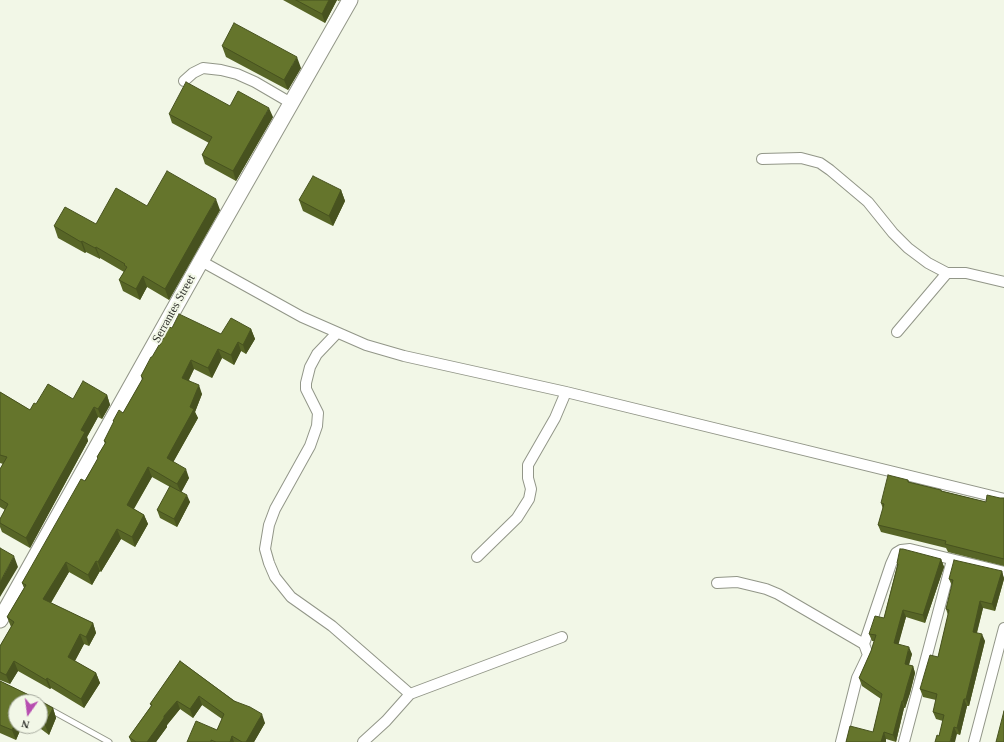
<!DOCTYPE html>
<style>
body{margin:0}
#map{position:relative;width:1004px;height:742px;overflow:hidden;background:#f2f7e7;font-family:Georgia,serif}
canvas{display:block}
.north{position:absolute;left:8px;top:694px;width:40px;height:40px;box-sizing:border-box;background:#f2f7e7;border:1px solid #a6aa9e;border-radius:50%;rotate:194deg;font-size:11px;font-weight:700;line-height:16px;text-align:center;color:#343630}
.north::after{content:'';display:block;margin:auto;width:14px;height:18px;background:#b74eb0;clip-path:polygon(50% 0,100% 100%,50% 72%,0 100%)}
</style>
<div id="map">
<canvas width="1004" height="742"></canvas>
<div class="north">N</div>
</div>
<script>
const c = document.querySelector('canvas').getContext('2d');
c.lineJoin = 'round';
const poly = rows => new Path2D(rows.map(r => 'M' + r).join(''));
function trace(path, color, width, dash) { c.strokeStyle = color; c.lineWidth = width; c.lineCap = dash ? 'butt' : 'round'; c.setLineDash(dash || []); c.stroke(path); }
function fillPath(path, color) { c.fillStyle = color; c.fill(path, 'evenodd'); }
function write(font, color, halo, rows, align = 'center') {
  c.font = font + ' Georgia,serif'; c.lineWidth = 4; c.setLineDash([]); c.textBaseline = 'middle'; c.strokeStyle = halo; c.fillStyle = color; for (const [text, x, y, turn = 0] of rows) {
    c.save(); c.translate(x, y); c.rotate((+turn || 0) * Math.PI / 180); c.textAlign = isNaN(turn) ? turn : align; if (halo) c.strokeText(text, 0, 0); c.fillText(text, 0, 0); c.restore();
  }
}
const service = poly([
 [40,704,109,742]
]);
const minor = poly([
 [184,81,193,73,203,68,221,70,237,74,255,82,291,103],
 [762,159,801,158,820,163,830,170,868,202,893,233,908,248,928,263,947,273],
 [201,261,302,317,366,345,404,356,566,392,1004,499],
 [897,332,947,273,966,273,1004,282],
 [337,333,317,354,310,367,306,383,306,389,318,413,317,426,310,446,275,509,269,525,265,549,269,563,275,577,291,597,332,626,410,694,386,721,363,742],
 [477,557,517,518,529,499,531,489,528,478,528,465,555,418,566,392],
 [717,583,737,582,766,589,778,594,864,644],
 [410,694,562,637],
 [841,742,857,678,868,655,864,644,891,564,896,553,901,550,910,549,1004,572],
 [904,742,952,560],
 [974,742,1004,628]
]);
const primary = poly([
 [0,620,201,261,350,0]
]);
trace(service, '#929688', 7);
trace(minor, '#929688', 12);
trace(primary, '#929688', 17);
trace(service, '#fff', 5);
trace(minor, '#fff', 10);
trace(primary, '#fff', 15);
fillPath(poly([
 [283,0,340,0,339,1,337,0,325,23],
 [222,46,301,68,288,90,226,57],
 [230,106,273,117,236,181,205,164,202,155,209,143,172,123,169,114],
 [341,190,345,201,333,226,303,211,299,200],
 [147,206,220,210,169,300,147,287,140,300,123,291,119,280,124,272,100,258,100,259,86,252,85,253,58,238,54,226,96,224],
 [172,328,221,334,251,329,255,339,246,354,241,351,234,365,222,358,212,378,194,369,189,380,202,394,195,412,198,418,173,462,189,478,181,492,190,502,177,527,160,518,157,510,170,487,152,477,134,509,144,515,148,524,135,547,121,539,101,572,100,571,92,585,69,572,51,603,93,623,96,633,89,646,84,644,75,661,96,673,100,683,84,708,51,688,50,689,18,671,10,684,0,680,0,646,11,627,7,617,24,588,22,583,98,459,97,457,105,444,104,441,114,422,113,421,123,413,142,380,141,376,160,345],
 [0,392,30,410,36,404,73,399,107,395,110,405,102,419,98,417,87,437,88,441,30,548,2,532,0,527,0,519,5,510,0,507,0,469,3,464,0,463],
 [908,480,909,482,941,490,942,491,986,502,1004,498,1004,566,948,552,946,548,881,532,878,525,883,509,881,503],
 [941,559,944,567,925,623,906,617,898,644,912,654,909,665,913,666,915,673,910,693,905,708,904,708,896,742,886,739,886,742,846,742,873,732,881,699,862,686,859,678,871,651,874,641,872,641,869,634,884,618,897,566,897,563],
 [1002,571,1004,579,995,611,983,608,977,633,985,641,969,706,967,706,960,735,957,734,939,736,943,721,936,719,933,712,936,700,923,697,920,689,938,657,948,615,946,609,952,586,949,579],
 [180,661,265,723,254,742,187,742,217,730,222,719,202,705,193,718,180,709,167,725,167,727,156,742,131,742,129,737,151,706,150,704],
 [0,681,33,697,53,708,56,718,49,735,37,726,40,726,40,702,16,702,16,726,22,726,16,740,0,733],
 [27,726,36,726,34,730]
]), '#576526');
fillPath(poly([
 [329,0,337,0,325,23,322,14],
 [297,57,301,68,288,90,284,80],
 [269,108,273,117,236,181,233,171],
 [341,190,345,201,333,226,329,216],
 [216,199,220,210,169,300,165,289],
 [82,241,86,252,85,253,81,242],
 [96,247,100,258,100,259,95,248],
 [143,276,147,287,140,300,136,289],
 [251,329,255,339,246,354,243,345],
 [238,342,241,351,234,365,231,355],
 [218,349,222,358,212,378,208,368],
 [191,360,194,369,185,387,182,378],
 [199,385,202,394,195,412,198,418,170,468,167,458,190,407],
 [107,395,110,405,102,419,98,409],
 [94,407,98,417,87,437,88,441,30,548,26,538,81,430],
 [148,467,152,477,130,515,127,505],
 [186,469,189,478,181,493,177,484],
 [187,495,190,502,177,527,174,519],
 [144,515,148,524,135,547,132,537],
 [117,529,121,539,101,572,98,562],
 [14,556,18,567,0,597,0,582],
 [941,559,944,567,925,623,923,615],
 [96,561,100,571,92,585,88,575],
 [66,562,69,572,47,609,43,599],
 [1002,571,1004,579,995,611,992,604],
 [980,601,983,608,975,639,973,632],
 [903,610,906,617,897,650,894,643],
 [93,623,96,633,89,646,86,637],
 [80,634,84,644,72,666,68,657],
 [982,634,985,641,969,706,966,699],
 [909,647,912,654,907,671,905,664],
 [14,661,18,671,10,684,6,675],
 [913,666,915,673,910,693,905,708,903,701],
 [96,673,100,683,84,708,81,699],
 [47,678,51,688,50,689,46,680],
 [199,696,202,705,193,718,190,709],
 [964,699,967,706,960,735,957,728],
 [177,701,180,709,167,725,167,727,156,742,147,742,164,716],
 [902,701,904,708,896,742,893,735],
 [53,708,56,718,49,735,45,725],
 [262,714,265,723,254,742,246,742],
 [16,722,16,726,22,726,16,740,12,730],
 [33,726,36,726,34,730],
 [954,727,957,734,955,742,950,742],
 [884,732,886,739,886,742,881,742],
 [232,736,234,742,230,742]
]), '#47521f');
const building = poly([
 [296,0,329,0,322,14,296,0],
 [234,23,297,57,284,80,222,46,234,23],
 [186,82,230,106,238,91,269,108,233,171,202,155,212,137,169,114,186,82],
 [167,171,216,199,165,289,143,276,136,289,119,280,127,267,124,265,125,264,96,247,95,248,82,241,81,242,54,226,65,207,96,224,116,188,147,206,167,171],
 [313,176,341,190,329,216,299,200,313,176],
 [179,314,221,334,231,318,251,329,243,345,238,342,231,355,218,349,208,368,191,360,182,378,199,385,190,407,194,409,167,458,186,469,177,484,148,467,127,505,144,515,132,537,117,529,98,562,96,561,88,575,66,562,43,599,93,623,86,637,80,634,68,657,96,673,81,699,47,678,46,680,14,661,6,675,0,672,0,646,14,622,7,617,26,585,22,583,81,479,85,481,98,458,97,457,106,442,104,441,114,421,113,421,119,410,123,413,143,378,141,376,151,357,152,357,159,345,160,345,169,327,172,328,179,314],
 [83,381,107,395,98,409,94,407,81,430,85,432,26,538,0,523,0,519,8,504,0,499,0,469,7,457,0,455,0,392,30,410,34,403,36,404,48,384,73,399,83,381],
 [888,475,908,480,908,482,941,490,941,491,986,502,987,495,1000,498,1004,498,1004,559,945,544,946,541,878,525,884,504,881,503,888,475],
 [170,486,187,495,174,519,157,510,170,486],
 [0,548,14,556,0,582,0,548],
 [900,549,903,549,941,559,923,615,903,610,894,643,909,647,905,664,913,666,907,686,903,701,902,701,893,735,884,732,881,742,846,742,850,726,873,732,882,694,859,678,871,651,876,635,869,634,875,616,884,618,898,564,897,563,900,549],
 [954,560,1002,571,992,604,980,601,973,632,982,634,966,699,964,699,957,728,954,727,950,742,935,742,937,735,939,736,944,715,933,712,937,694,920,689,930,655,938,657,949,610,946,609,953,580,949,579,954,560],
 [180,661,234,701,250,707,262,714,246,742,242,742,232,736,230,742,216,742,211,740,211,742,187,742,196,721,217,730,224,714,199,696,190,709,177,701,164,716,164,718,147,742,136,742,129,737,152,705,150,704,180,661],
 [0,681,33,697,53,708,45,725,40,721,40,702,16,702,16,722,12,730,0,725,0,681],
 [1004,711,1004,742,996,742,1004,711]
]);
fillPath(building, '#65752c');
trace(building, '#47521f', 1);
write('12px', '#343630', '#f2f7e7', [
 ["Serrantes Street",174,309,-61]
]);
</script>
